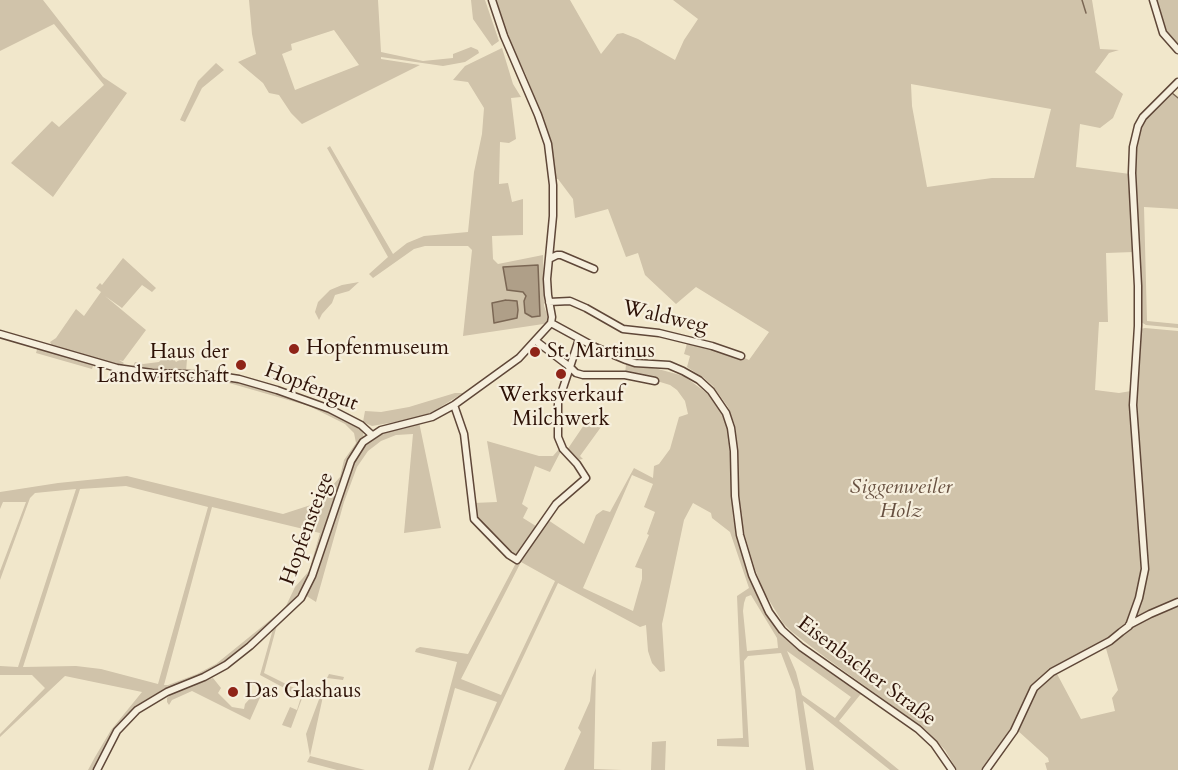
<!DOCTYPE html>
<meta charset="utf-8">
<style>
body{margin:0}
canvas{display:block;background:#f1e7cb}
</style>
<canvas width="1178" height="770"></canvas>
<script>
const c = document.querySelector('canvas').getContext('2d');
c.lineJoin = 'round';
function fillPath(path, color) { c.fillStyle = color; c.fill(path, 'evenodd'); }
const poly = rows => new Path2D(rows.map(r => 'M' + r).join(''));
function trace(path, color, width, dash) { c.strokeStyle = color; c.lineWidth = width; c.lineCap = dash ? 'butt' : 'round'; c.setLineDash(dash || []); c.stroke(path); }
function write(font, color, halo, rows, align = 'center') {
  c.font = font + ' Cardo,serif'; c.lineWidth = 4.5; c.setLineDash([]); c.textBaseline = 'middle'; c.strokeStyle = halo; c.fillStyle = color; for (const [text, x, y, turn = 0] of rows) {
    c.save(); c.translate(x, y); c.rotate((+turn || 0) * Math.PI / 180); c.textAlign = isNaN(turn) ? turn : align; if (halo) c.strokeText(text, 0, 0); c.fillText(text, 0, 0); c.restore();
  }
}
fillPath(poly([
 [0,0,43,0,103,77,127,93,53,197,11,163,52,121,59,127,104,85,54,24,0,51],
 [249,0,378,0,381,52,423,61,453,58,453,54,471,47,478,50,479,53,465,62,443,66,381,57,381,59,420,65,302,124,291,113,279,95,269,93,263,83,238,62,256,54,252,34],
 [334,30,359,65,295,90,282,54,292,50,291,44],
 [471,0,485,0,499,41,492,46,473,19],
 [495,0,570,0,601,54,617,34,623,33,638,39,675,60,684,40,698,19,673,0,1092,0,1100,49,1119,50,1109,53,1095,72,1123,94,1113,118,1100,128,1080,124,1076,167,1130,174,1134,252,1106,253,1108,322,1099,322,1095,390,1119,393,1131,391,1135,405,1140,329,1145,328,1178,331,1178,770,1047,770,1045,763,1049,762,1048,758,1017,730,1038,687,1056,672,1081,719,1115,711,1112,698,1118,690,1105,645,1047,673,1028,693,1008,735,982,770,957,770,945,750,926,730,826,658,792,632,783,623,764,592,755,569,740,519,735,425,728,407,713,386,704,378,687,367,690,356,684,354,688,340,741,356,749,360,769,332,696,287,676,304,645,275,638,253,626,257,608,209,575,218,573,199,558,179,555,179,552,152,544,121,526,75,506,34],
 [911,84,1051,109,1034,178,992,178,927,187,912,106],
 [1155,0,1178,0,1178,48,1165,31],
 [502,48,513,84,521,97,511,98,516,139,509,143,500,142,499,184,508,183,512,202,523,199,523,235,492,236,493,259,498,264,543,255,544,306,550,323,463,336,472,250,468,246,425,246,414,249,373,278,369,274,388,257,327,148,330,146,393,254,407,243,424,236,468,232,474,172,482,134,484,108,468,82,453,80,465,66],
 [538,265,525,313,526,296,523,292,507,290],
 [216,63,224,70,202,88,185,122,180,120,198,81],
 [1170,92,1178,99,1178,209,1144,207,1147,321,1178,324,1178,328,1146,325,1141,322,1133,174,1134,147,1139,127,1148,114],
 [123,258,156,288,152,292,142,285,122,308,105,296,146,330,123,361,119,360,124,363,120,367,53,348,50,342,56,338,76,309,84,316,101,292,96,288,100,283,102,285],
 [359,282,349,291,335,295,332,303,322,314,319,320,315,312,318,302,330,290,342,285],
 [38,346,133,372,225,378,315,404,360,428,363,433,364,439,350,457,311,572,293,602,228,659,205,674,154,695,135,708,94,770,88,770,95,757,111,730,142,692,65,676,0,737,0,734,45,688,32,675,0,675,0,666,18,667,76,489,35,493,30,498,0,580,0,571,26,502,3,502,0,509,0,492,58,483,127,476,283,514,317,503,340,477,344,460,356,443,354,433,345,424,309,406,229,383,124,374,93,366,92,369,36,353],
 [126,486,208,507,158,684,101,669,76,666,23,667,80,489],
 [212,507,320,533,309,571,295,587,285,608,216,664,197,674,168,685,164,685],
 [170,354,176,362,183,358,187,359,186,372,132,369,135,362,143,364,159,362,164,356],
 [626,364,658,369,684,376,712,397,721,411,729,434,733,517,742,555,762,608,785,637,863,694,860,695,839,721,899,770,890,770,803,701,814,770,806,770,795,690,781,653,748,656,744,661,749,747,717,746,717,739,743,738,737,596,749,588,730,532,712,518,711,513,693,503,684,520,664,615,662,624,665,671,660,672,652,663,648,651,646,625,640,627,558,583,470,770,468,770,497,702,455,688,433,770,428,770,457,662,415,652,416,649,420,647,468,654,517,561,476,522,473,503,497,502,487,441,539,456,553,456,560,448,562,449,550,472,535,466,522,504,528,508,523,518,539,528,545,518,584,544,596,515,603,510,610,512,634,468,653,478,654,466,659,464,670,449,679,417,688,414,685,401,677,390,670,385,647,378,625,375],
 [632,475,653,484,644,507,655,512,647,534,649,535,635,567,642,569,642,579,633,611,583,588],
 [521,562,555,581,501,695,461,679],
 [751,595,777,638,778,648,747,651,743,611,744,603,746,597],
 [787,651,851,697,835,718,802,695,796,672],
 [455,393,463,393,434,411,418,418,372,426,363,422,365,411,381,412,409,407],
 [594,421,601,427,580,456,583,459,577,460,567,450,586,422],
 [419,422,441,528,404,533,413,434,396,435,381,441,368,451,357,467,344,502,316,602,305,595,315,575,348,478,358,453,364,445,375,436,386,431],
 [277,625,264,673,304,693,291,728,282,725,290,707,297,710,301,697,260,675,273,629],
 [596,668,594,769,622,770,564,770,581,732,578,728,590,701,592,678],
 [329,674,344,677,343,680,327,678,310,756,365,770,337,770,307,762,310,756,306,734,327,678],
 [213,678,221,688,218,693,232,707,244,709,245,704,253,695,257,692,262,693,250,720,192,691,172,700,169,705,167,702,167,698,171,694],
 [666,741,665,770,651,770,652,742]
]), '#d0c3aa');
const water = poly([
 [538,265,540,316,532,317,525,313,524,301,526,296,523,292,507,290,503,267,538,265],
 [506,300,517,301,518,310,517,318,494,323,492,303,506,300]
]);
fillPath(water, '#af9f88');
trace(water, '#7b6754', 1.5);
trace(poly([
 [1082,0,1086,13],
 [1172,93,1178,98]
]), '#7b6754', 1.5);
const minor = poly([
 [492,0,504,36,538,115,548,144,553,185,553,216,547,279,548,295,552,317,551,323],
 [1153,0,1163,33,1178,50],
 [549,259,557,255,561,255,594,269],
 [549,302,570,301,586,308,623,329,659,333,712,346,741,356],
 [551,323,595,347,626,360,635,363,669,365,683,371,699,380,711,391,726,413,731,428,734,451,735,496,740,535,752,575,769,612,782,630,801,647,918,729,934,744,952,770],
 [0,334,117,368,152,373,213,375,239,379,277,390,330,409,361,425,372,435],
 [579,339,570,367,576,373,583,375,625,375,655,381],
 [454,405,464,434,474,519,509,555,517,560,556,504,586,478,577,464,563,449,558,437,558,403,570,367,536,341],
 [1129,625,1150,614,1178,602],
 [97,770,117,731,137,710,167,692,204,677,226,665,250,646,301,598,312,576,351,461,363,442,381,430,432,417,454,405,519,358,551,323],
 [986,770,1014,731,1034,688,1052,672,1110,641,1121,632,1129,626,1139,598,1145,569,1133,405,1138,326,1138,286,1132,173,1133,147,1138,126,1143,117,1178,82]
]);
trace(minor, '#5f4738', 9);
trace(minor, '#f6efdd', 6);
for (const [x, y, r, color] of [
 [294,349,6,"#8f2418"],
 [535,352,6,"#8f2418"],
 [241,365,6,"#8f2418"],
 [561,374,6,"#8f2418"],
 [233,692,6,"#8f2418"]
]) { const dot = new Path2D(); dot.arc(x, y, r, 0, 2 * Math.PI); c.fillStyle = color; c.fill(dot); trace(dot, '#f6efdd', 2); }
write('21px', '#2e1207', '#f6efdd', [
 ["Waldweg",665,318,13],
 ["Hopfengut",311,388,21],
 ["Hopfensteige",308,529,-70],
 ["Eisenbacher Straße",866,672,37]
]);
write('21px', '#2e1207', '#f6efdd', [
 ["Hopfenmuseum",306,349],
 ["St. Martinus",547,352],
 ["Haus der",229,353,"right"],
 ["Landwirtschaft",229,377,"right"],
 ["Werksverkauf",561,396,"center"],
 ["Milchwerk",561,420,"center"],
 ["Das Glashaus",245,692]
], 'left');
write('italic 21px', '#675040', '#f6efdd', [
 ["Siggenweiler",901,488],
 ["Holz",901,512]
]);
</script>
